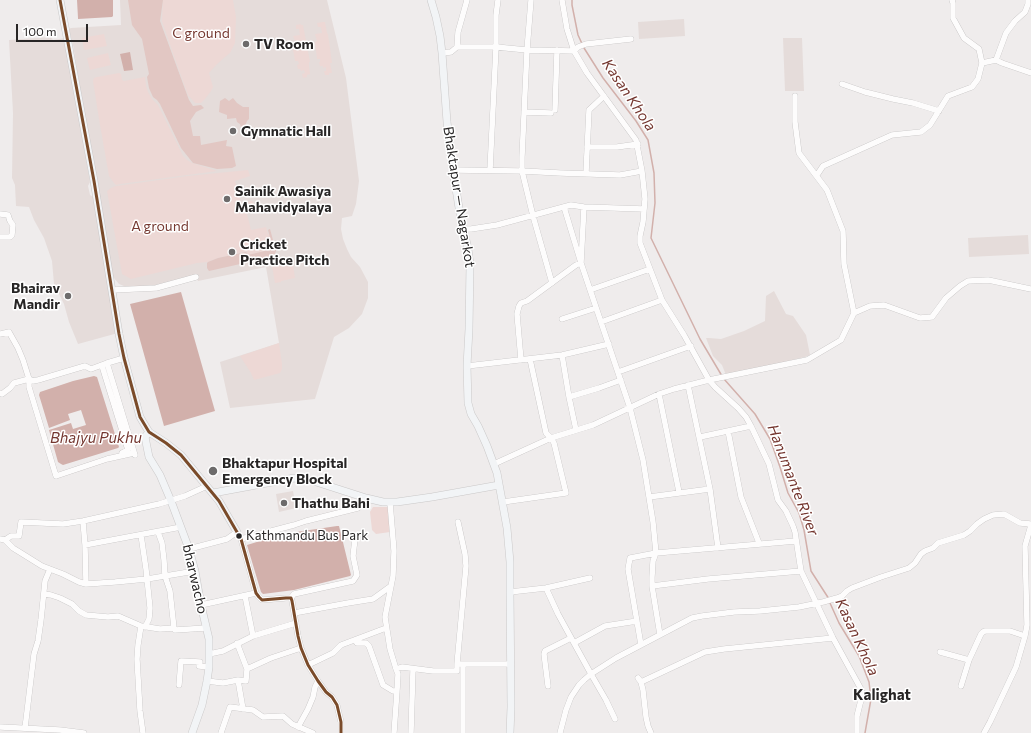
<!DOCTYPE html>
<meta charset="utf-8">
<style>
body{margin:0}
#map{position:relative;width:1031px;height:733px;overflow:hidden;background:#efecec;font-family:Commissioner,sans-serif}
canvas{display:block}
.scale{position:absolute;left:16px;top:24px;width:72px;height:18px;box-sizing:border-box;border:2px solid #272525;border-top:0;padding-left:5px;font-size:12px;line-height:14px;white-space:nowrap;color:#272525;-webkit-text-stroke:3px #fff;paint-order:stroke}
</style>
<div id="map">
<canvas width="1031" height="733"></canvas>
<div class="scale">100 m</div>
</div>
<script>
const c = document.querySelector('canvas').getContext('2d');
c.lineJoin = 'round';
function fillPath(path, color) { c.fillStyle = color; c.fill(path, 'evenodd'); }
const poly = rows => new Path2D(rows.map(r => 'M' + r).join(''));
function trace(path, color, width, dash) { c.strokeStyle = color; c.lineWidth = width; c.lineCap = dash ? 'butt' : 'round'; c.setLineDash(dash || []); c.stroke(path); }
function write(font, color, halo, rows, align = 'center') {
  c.font = font + ' Commissioner,sans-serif'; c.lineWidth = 3; c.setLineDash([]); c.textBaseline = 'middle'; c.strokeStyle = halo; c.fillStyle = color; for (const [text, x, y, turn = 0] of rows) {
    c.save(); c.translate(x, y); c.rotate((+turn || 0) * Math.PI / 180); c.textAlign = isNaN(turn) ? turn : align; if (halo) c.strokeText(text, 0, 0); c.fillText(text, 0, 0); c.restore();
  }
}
fillPath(poly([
 [120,0,327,0,346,78,359,181,356,204,352,216,342,218,341,229,343,239,347,249,351,257,360,267,368,282,368,298,362,314,349,328,334,337,315,399,230,408,220,362,279,343,266,267,198,281,196,275,148,287,131,289,119,284,113,277,101,217,73,45,69,29,71,28,121,25],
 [684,19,685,36,639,39,638,22],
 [51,37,53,40,65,38,90,182,88,186,90,195,93,197,102,250,118,333,78,344,69,322,64,304,54,284,52,261,44,238,34,220,29,207,16,206,15,185,12,178,13,113,9,40],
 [783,38,802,38,804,91,785,91],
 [1028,235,1029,254,969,257,968,238],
 [774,291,786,314,793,316,806,335,810,355,805,357,746,371,726,375,722,365,713,356,706,338,709,338,721,339,744,331,765,321,766,296],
 [293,491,296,508,279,512,276,494]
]), '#e5dcda');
fillPath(poly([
 [163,0,233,0,236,17,235,43,230,53,225,57,216,65,209,73,213,87,211,91,205,99,201,103,195,103,188,95,175,59,162,21],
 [323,22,325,22,327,33,328,34,332,63,330,63,332,73,329,73,329,75,325,75,324,71,326,71,326,67,323,68,323,66,320,66,319,62,320,62,320,59,317,59,315,42,317,41,315,34,322,33,321,27,318,27,317,23],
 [301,24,301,25,303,25,310,62,309,62,309,66,310,74,307,75,307,77,303,78,302,74,305,73,304,70,301,71,300,69,298,69,297,65,299,64,298,61,295,61,292,44,296,43,293,36,300,35,299,29,296,29,296,25],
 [104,34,107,46,84,50,82,38],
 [108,53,111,65,90,70,87,58],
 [119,73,121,74,122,80,124,81,145,77,146,86,148,92,152,99,158,105,183,156,187,160,192,163,217,171,120,184,116,185,114,183,109,176,100,125,93,81,94,78,97,77],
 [248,170,250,176,235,181,241,203,252,201,256,207,246,210,251,230,266,227,268,234,269,234,273,249,248,255,247,251,218,258,208,262,197,263,131,279,122,274,107,191,111,188,116,186,188,176],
 [292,258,295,278,281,281,281,282,275,283,274,278,274,277,271,261,278,259,278,260],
 [279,343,282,364,282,369,280,373,254,380,251,373,240,356],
 [373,507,388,507,390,532,376,534,372,530,370,512]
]), '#edd8d5');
fillPath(poly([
 [128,0,163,0,160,21,189,100,193,106,201,105,204,108,196,112,190,121,193,136,200,136,201,145,227,140,226,146,232,147,236,166,232,168,217,169,193,163,181,148,160,104,157,100,153,97,149,88,147,77,149,74,142,39,132,25],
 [225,98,229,101,233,98,237,103,243,107,249,107,249,119,247,121,245,126,241,127,240,124,237,122,236,118,227,119,227,115,219,112,220,101],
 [270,229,276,251,275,254,267,258,209,271,207,268,207,263,208,262,218,258,246,252,248,255,273,249,268,230]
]), '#e2c7c3');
fillPath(poly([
 [77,0,113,0,113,16,112,17,78,19,78,18],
 [130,52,133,70,124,71,120,54],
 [181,292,215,411,164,426,130,304],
 [94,376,97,377,119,447,118,448,63,465,61,464,58,462,49,430,71,423,73,429,86,425,81,410,68,414,70,420,49,428,39,395,40,392,73,381],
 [337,526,339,526,351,575,350,576,294,590,263,594,261,592,247,545,283,534,284,536,296,533,296,532]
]), '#d2b0ab');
trace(poly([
 [572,0,572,5,578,35,584,48,603,78,636,121,648,140,654,173,655,203,651,238,700,339,722,376],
 [724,379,755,414,770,439,780,467,788,493,799,513,804,530,811,571,829,599],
 [830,603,839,623,859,656,869,682,871,699,865,733]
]), '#d2b0ab', 1.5);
const minor = poly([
 [531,0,527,50,522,157,522,171,533,216,552,283],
 [562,0,567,29,574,51,587,73,636,140,642,171,645,199,643,222,640,236,640,243,662,300,684,335,709,380,715,387,738,408,746,417,751,426,769,464,778,500,786,511,793,526,795,532,801,571,833,638,861,689,862,696,857,716,857,733],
 [457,47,458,32,467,0],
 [442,53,451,52,457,47,496,47,527,50,574,51,578,47,586,44,631,39],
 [996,60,1006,33,1015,21,1025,12,1028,4,1028,0],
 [982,63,996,60,1002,63,1031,73],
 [842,84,865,92,893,99,913,103,939,111],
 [555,110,557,50],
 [524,112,551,113],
 [587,147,617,147,638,144],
 [453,170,522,171,560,173,620,175,642,171],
 [490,170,496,47,496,15,498,0],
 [586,173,589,110,604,96],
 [817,175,823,166,892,135,921,132,930,125,948,96,972,87,978,79,982,63,979,49,964,38,953,18,953,3,952,0],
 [564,207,581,263,630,408,643,460,653,522,656,553,653,561,652,577,652,586,660,635],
 [0,214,8,215,10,221,13,225,12,235,10,237,0,237],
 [463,229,471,229,497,225,571,205,584,207,644,209],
 [112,290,156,288,196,277],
 [590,290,650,269],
 [854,313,870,306,884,305,920,318,932,317,946,298,960,286,968,281,988,280,1031,289],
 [562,319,596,308],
 [601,322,662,300],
 [0,334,9,332,18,348,23,360,29,379,33,381,38,380,85,366,91,369,107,363,135,455],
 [562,355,569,397,576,430],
 [521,360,517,314,519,306,521,303,527,301,576,265,581,263,584,207],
 [107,363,124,358],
 [102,366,128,450,122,453],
 [467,366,562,355,609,344],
 [618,372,691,346],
 [688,385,710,489,718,548],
 [0,393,2,394,10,388,14,383,29,379,29,387,56,476,107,459,134,453],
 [659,394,679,492],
 [569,397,599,388,621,380],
 [728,431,741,497,759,543],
 [700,437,751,426],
 [494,464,551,438,593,425,659,394,674,389,709,380,807,360,841,340,854,313,844,264,843,231,827,190,799,153,795,122,795,96],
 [649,497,710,489],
 [390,502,394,551,393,576,385,617,390,649,396,669,402,667,433,671,457,671,457,664,510,664],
 [503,502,566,493,554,443,551,438,546,433,530,359],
 [83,521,85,545],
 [158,532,162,543,164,560,165,576,170,591,174,628],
 [141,535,146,569,150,608,149,619,145,627],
 [0,539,5,540,13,548,42,566,63,574,79,582,86,584,115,582,147,579,195,571],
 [241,539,294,525,306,521,358,508],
 [5,540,11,536,19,536,21,522,63,524,83,521,159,504,185,496,207,486],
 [189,549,227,539,237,532,241,539,256,593,259,597,262,600,286,598,291,598,292,601,298,636,301,648,308,665,318,681,326,692,332,697,337,705,341,722,341,733],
 [86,584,85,545,181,527],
 [652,586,708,579,801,571],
 [546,588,558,614,591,674,616,658,692,618,702,616,734,612,760,611,799,607,823,602,837,598,842,596,847,591,852,588,881,577,909,568,915,563,921,554,925,551,933,548,938,543,964,535,970,531,977,524,984,519,993,515,1004,514,1020,523,1031,524],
 [510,592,546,588,590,578],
 [44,594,51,595,60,598,72,604,79,611,86,615,108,617,118,616,141,626],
 [245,596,253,636],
 [291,598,294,594,353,581,357,575,353,556,355,539],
 [201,605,256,593],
 [294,613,348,603,373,599,391,586],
 [355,640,357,643,366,643,369,646,383,685,393,691,397,691],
 [574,643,605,626,637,621],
 [641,645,628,569,630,558,656,553,796,541],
 [940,652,969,660],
 [209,654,223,651,253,636,296,623],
 [457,664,466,566,465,554,458,522],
 [308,665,333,653,341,645,386,628],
 [247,669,271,658,301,648],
 [638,678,641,682,643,690,646,717,648,726,651,733],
 [238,680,243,709],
 [207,681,223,683,238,680,246,681,247,669,237,643],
 [641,682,705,652,724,649,833,638],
 [179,685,181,661,200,662,199,666,209,667],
 [548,686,544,654,545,651,571,638],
 [961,686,969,660,981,634,983,632,985,631,1010,631,1025,636],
 [0,727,60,730,84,733],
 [298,727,308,709,313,697,315,687,318,681],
 [25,728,34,654,38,641,41,620,45,581,50,569],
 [143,733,140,711,137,659,138,645,141,626,160,629,174,628,175,630,206,628],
 [221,733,230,707,253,710,263,717,283,716,292,724,313,733],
 [394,733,397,691,398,674,396,669],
 [411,733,413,669],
 [463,733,463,664],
 [560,733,566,710,571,697,579,685,584,680,591,674,606,700,615,719],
 [984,733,990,722,1016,667,1025,636,1027,625,1025,546,1031,525]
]);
const major = poly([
 [60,0,94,181,119,334,124,358,140,417,149,432,166,443,181,455,219,501,237,532],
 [431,0,436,17,440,36,442,53,447,122,453,170,459,208,468,249,470,265,469,329,467,366,468,403,471,414,478,426,487,446,497,473,507,528,510,562,510,592,511,707,510,733],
 [149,432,145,437,149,457,160,475,171,501,189,549,195,571,201,605,209,639,209,667,207,681,202,705,192,733],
 [213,493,294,478,310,480,366,498,383,502,397,502,432,497,499,485]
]);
trace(minor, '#bcbaba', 6);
trace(major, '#cac8c8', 8);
trace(minor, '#fdfcfc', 5.5);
trace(major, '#f2f4f6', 7);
trace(poly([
 [60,0,94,181,119,334,124,358,140,417,149,432,166,443,181,455,219,501,241,539,256,593,259,597,262,600,286,598,291,598,292,601,298,636,301,648,308,665,318,681,326,692,332,697,337,705,341,722,341,733]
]), '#7a4b2a', 3);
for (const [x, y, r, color] of [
 [246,44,4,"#6d6b6b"],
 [233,131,4,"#6d6b6b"],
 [227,199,4,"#6d6b6b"],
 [232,252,4,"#6d6b6b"],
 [68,296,4,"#6d6b6b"],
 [213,471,5,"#6d6b6b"],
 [284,503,4,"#6d6b6b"],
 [239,536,3.5,"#272525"]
]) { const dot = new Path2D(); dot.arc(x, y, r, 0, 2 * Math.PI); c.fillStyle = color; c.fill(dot); trace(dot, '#fff', 1.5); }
write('13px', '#272525', '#fff', [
 ["Kathmandu Bus Park",246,536]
], 'left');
write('14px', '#763931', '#fff', [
 ["C ground",201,33],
 ["A ground",160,226]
]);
write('bold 14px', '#272525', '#fff', [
 ["TV Room",254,44],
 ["Gymnatic Hall",241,131],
 ["Sainik Awasiya",235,191],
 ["Mahavidyalaya",235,207],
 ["Cricket",240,244],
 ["Practice Pitch",240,260],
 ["Bhairav",60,288,"right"],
 ["Mandir",60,304,"right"],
 ["Bhaktapur Hospital",222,463],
 ["Emergency Block",222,479],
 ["Thathu Bahi",292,503]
], 'left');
write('14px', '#272525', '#fff', [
 ["Bhaktapur — Nagarkot",459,197,81],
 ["bharwacho",195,579,77]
]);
write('italic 15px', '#74362f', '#fff', [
 ["Kasan Khola",629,95,56],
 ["Bhajyu Pukhu",96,438],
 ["Hanumante River",793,480,69],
 ["Kasan Khola",857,637,65]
]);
write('bold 15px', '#272525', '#fff', [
 ["Kalighat",882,695]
]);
</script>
